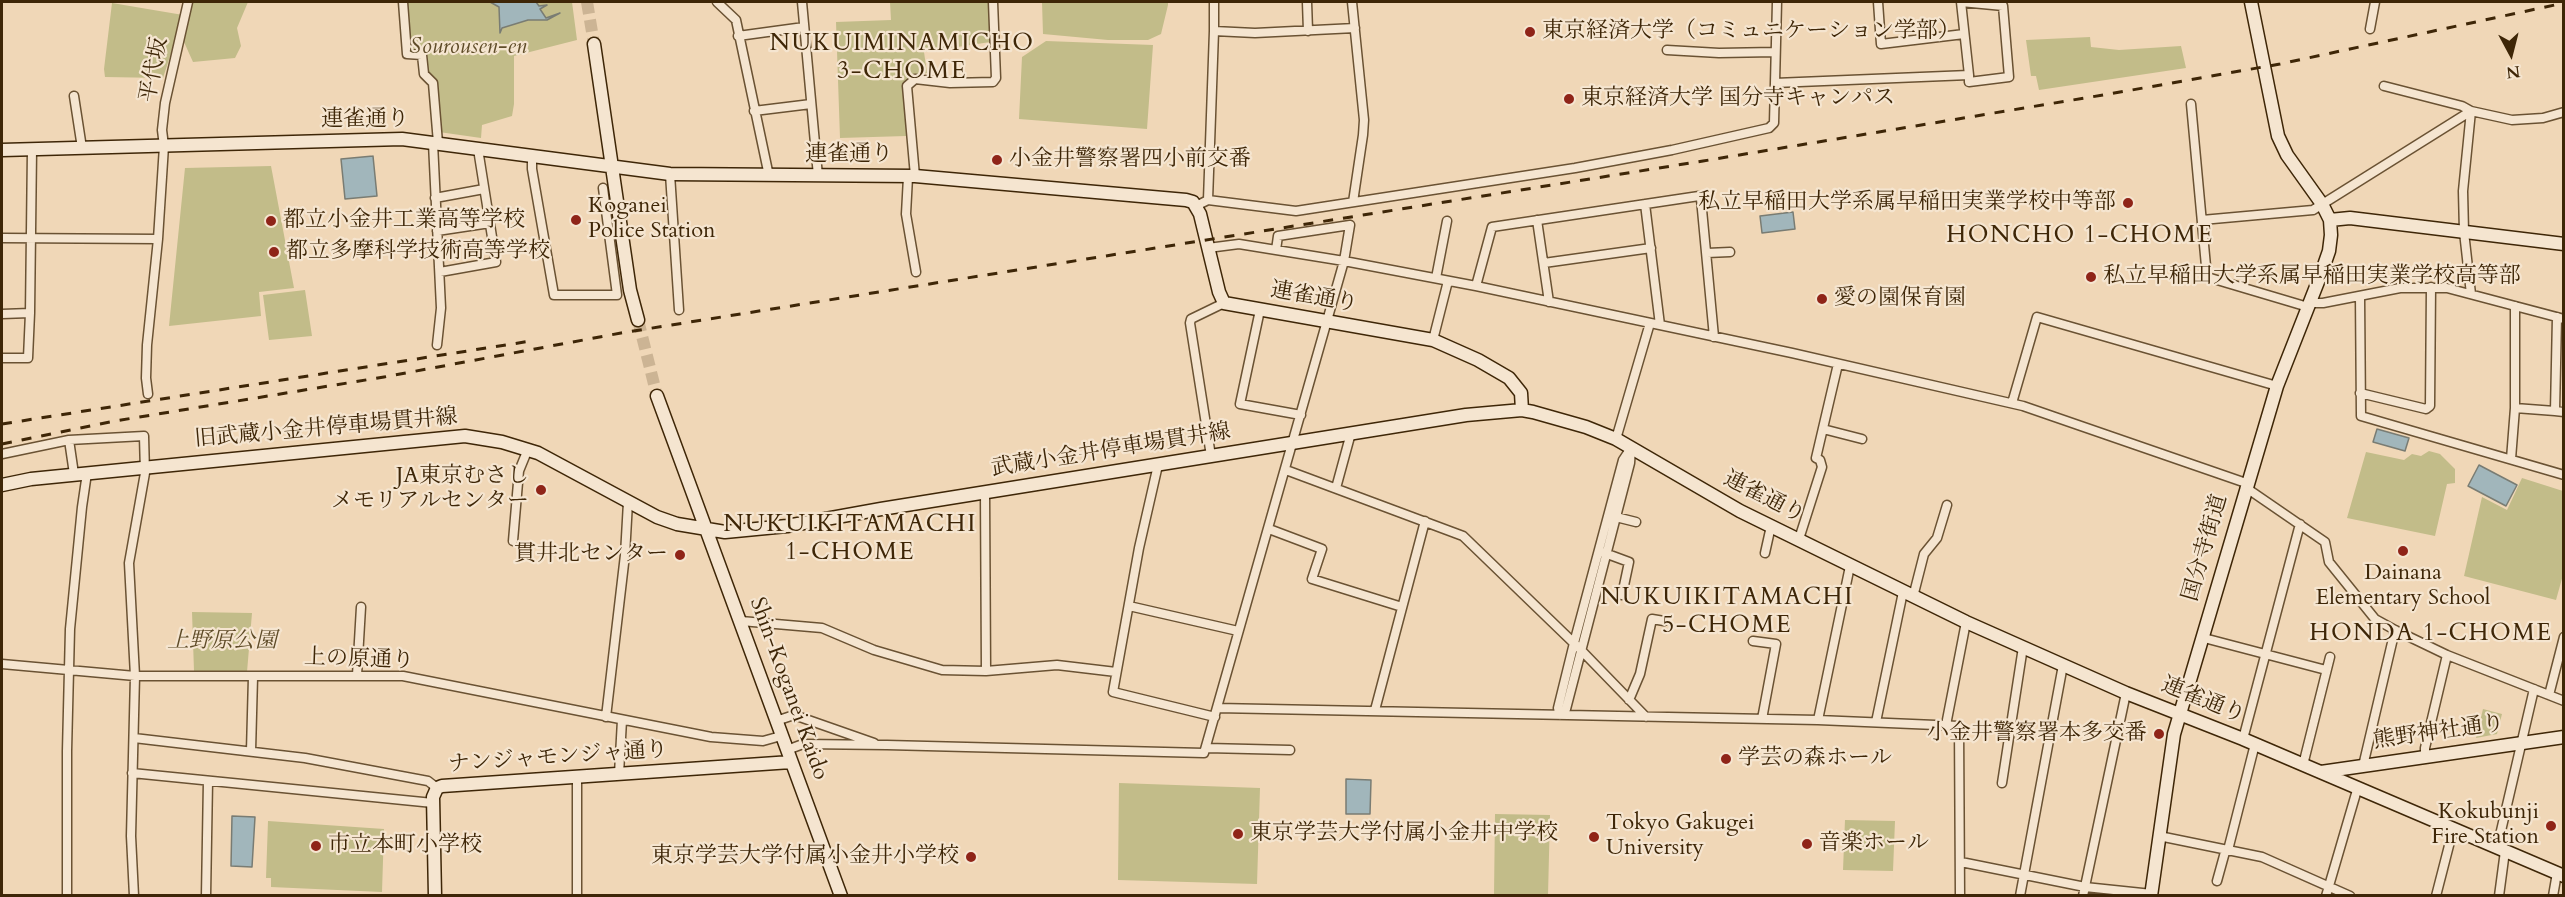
<!DOCTYPE html>
<meta charset="utf-8">
<style>
body{margin:0}
#map{position:relative;width:2565px;height:897px;overflow:hidden;background:#f0d7b7;font-family:Cardo,serif}
canvas{display:block}
.frame{position:absolute;inset:0;border:3px solid #3e2607;pointer-events:none}
.north{position:absolute;left:2481px;top:24px;width:60px;height:60px;-webkit-text-stroke:4px #f5e5d0;paint-order:stroke;rotate:173deg;font-size:16px;font-weight:700;line-height:24px;text-align:center;color:#3e2607}
.north::after{content:'';display:block;margin:auto;width:21px;height:27px;background:#3e2607;clip-path:polygon(50% 0,100% 100%,50% 72%,0 100%)}
</style>
<div id="map">
<canvas width="2565" height="897"></canvas>
<div class="frame"></div>
<div class="north">N</div>
</div>
<script>
const c = document.querySelector('canvas').getContext('2d');
c.lineJoin = 'round';
function fillPath(path, color) { c.fillStyle = color; c.fill(path, 'evenodd'); }
const poly = rows => new Path2D(rows.map(r => 'M' + r).join(''));
function trace(path, color, width, dash) { c.strokeStyle = color; c.lineWidth = width; c.lineCap = dash ? 'butt' : 'round'; c.setLineDash(dash || []); c.stroke(path); }
function write(font, color, halo, rows, align = 'center') {
  c.font = font + ' Cardo,"Noto Serif JP",serif'; c.lineWidth = 4.5; c.setLineDash([]); c.textBaseline = 'middle'; c.strokeStyle = halo; c.fillStyle = color; for (const [text, x, y, turn = 0] of rows) {
    c.save(); c.translate(x, y); c.rotate((+turn || 0) * Math.PI / 180); c.textAlign = isNaN(turn) ? turn : align; if (halo) c.strokeText(text, 0, 0); c.fillText(text, 0, 0); c.restore();
  }
}
fillPath(poly([
 [193,2,248,2,237,28,241,46,235,58,193,62,184,42,173,47,163,78,105,77,104,69,112,3,189,16],
 [403,2,572,2,577,40,514,56,514,104,512,116,482,125,481,138,439,132,433,83,424,74,422,55,407,54],
 [890,2,991,2,997,41,924,52,927,73,916,75,904,83,906,136,840,138,836,22,891,20],
 [1042,2,1168,2,1168,5,1161,34,1148,40,1108,40,1043,34],
 [2090,37,2091,47,2119,50,2181,46,2186,68,2039,90,2036,76,2031,76,2026,40],
 [1046,41,1153,45,1147,129,1019,119,1022,57],
 [271,166,294,288,259,292,261,316,169,326,185,168],
 [305,290,312,336,269,340,263,295],
 [2429,451,2440,454,2455,469,2455,483,2447,484,2435,536,2347,518,2366,452,2404,460,2412,454,2421,456],
 [2522,478,2563,491,2563,575,2556,600,2464,576,2482,497,2507,510],
 [192,612,252,613,247,672,194,671],
 [2483,709,2502,714,2497,734,2476,738],
 [1119,783,1260,788,1257,884,1118,880],
 [1495,814,1550,815,1548,895,1494,895],
 [1845,820,1895,821,1893,871,1843,870],
 [268,821,384,829,382,892,271,887,271,878,266,878]
]), '#c2bc89');
const water = poly([
 [490,2,536,2,539,6,547,5,540,9,546,18,560,13,547,20,528,20,502,28,500,33,499,7,490,2],
 [373,156,377,196,345,199,341,159,373,156],
 [1793,212,1795,229,1762,233,1760,216,1793,212],
 [2377,429,2409,438,2405,451,2373,442,2377,429],
 [2479,465,2517,485,2506,506,2468,486,2479,465],
 [1346,779,1371,780,1370,814,1346,814,1346,779],
 [232,816,255,817,252,867,231,866,232,816]
]);
fillPath(water, '#a1b6bb');
trace(water, '#797c73', 1.5);
trace(poly([
 [587,2,594,44],
 [638,320,657,396]
]), '#ccb494', 12, [12, 6]);
const street = poly([
 [403,2,407,54,422,55,424,74,433,83,438,143],
 [717,2,736,20,769,176],
 [802,2,818,176],
 [1214,2,1214,31],
 [1307,2,1308,31],
 [1352,2,1364,120,1363,135,1353,202],
 [1878,2,1881,44,1964,34],
 [1961,2,2003,6,2009,77,1969,82,1969,75],
 [2370,29,2375,2],
 [738,36,804,27],
 [1667,50,1719,53,1775,52],
 [1775,83,1969,75,1961,2],
 [2384,86,2462,106,2471,111,2512,120,2543,118,2564,112],
 [74,96,82,148],
 [2191,104,2207,277,2308,307],
 [754,111,811,104],
 [433,143,441,308,437,345],
 [532,155,532,169,554,295,617,295,603,188],
 [670,174,679,310],
 [915,176,907,86,915,79,950,83,993,82,996,78,993,2],
 [908,177,906,214,916,272],
 [435,198,484,189],
 [1208,200,1214,31,1255,33,1355,28],
 [1645,204,1660,325],
 [1196,206,1208,200,1296,211,1575,168,1672,150,1769,128,1774,123,1777,2],
 [1537,220,1549,302],
 [2202,220,2313,210,2471,111],
 [437,231,490,223],
 [2,238,158,239],
 [1208,248,1239,244,1344,261,1476,286,1792,353,2023,406,2246,483],
 [1707,253,1730,252],
 [1544,263,1651,248],
 [440,272,496,262,478,149],
 [1436,278,1447,221],
 [1476,286,1492,227,1699,196,1701,199,1714,337],
 [2471,294,2464,232,2463,191,2471,111],
 [2360,296,2361,416,2564,475],
 [2309,303,2323,303,2400,288,2447,288,2564,319],
 [1260,310,1240,404,1301,415],
 [2,314,30,313],
 [2557,317,2555,411,2564,412],
 [1433,340,1448,281],
 [2,358,28,358,30,313,32,150],
 [2360,393,2426,409,2430,406,2431,287],
 [148,394,146,378,147,345,158,239,164,146,162,130,165,103,188,2],
 [2012,403,2037,317,2277,386],
 [2515,408,2555,411],
 [1823,429,1862,439],
 [1616,439,1650,323],
 [69,440,74,474],
 [2,454,69,440,144,436,145,473,129,563,135,676,131,836,134,896],
 [1211,456,1190,323,1191,319,1224,303],
 [2511,459,2515,408,2515,306],
 [1158,465,1139,548,1113,692,1215,717],
 [1286,470,1463,536,1580,649,1646,717],
 [2245,487,2325,542,2329,562,2375,619,2395,630,2447,655,2564,701],
 [1336,488,1351,433],
 [985,492,986,671],
 [1612,516,1636,522],
 [1269,529,1322,549,1312,579,1402,607],
 [1799,539,1822,467,1820,460,1816,458,1838,364],
 [513,541,519,471,528,449],
 [1602,552,1629,562,1622,595],
 [1765,553,1771,526],
 [1913,597,1924,554,1937,538,1947,505],
 [1129,606,1238,631],
 [741,621,822,628,874,650,942,670,986,671,1057,665,1116,672],
 [2204,638,2326,670],
 [1753,641,1776,644,1762,719],
 [2,664,135,676,403,676,711,737,763,741,781,736],
 [357,675,361,607],
 [2549,695,2564,637],
 [1629,700,1640,674,1652,619,1664,621],
 [1217,708,1818,720,1959,726,1960,896],
 [1375,710,1425,521],
 [1560,715,1558,708,1574,643,1623,460,1631,448],
 [1560,715,1566,709,1630,463,1631,449],
 [606,717,625,555,628,502],
 [1818,720,1850,566],
 [776,721,794,715,874,743],
 [1876,722,1903,592],
 [1946,725,1966,622],
 [134,738,305,758,428,781,437,788],
 [2243,739,2300,524],
 [1207,748,1290,750],
 [787,750,803,744,887,745,1204,753,1344,261,1350,225,1278,236,1276,250],
 [251,751,253,677],
 [2425,756,2425,748,2447,655],
 [2303,765,2330,657],
 [2363,766,2395,630],
 [132,773,433,803],
 [619,774,622,720],
 [2002,783,2023,647],
 [2159,836,2262,857,2350,896],
 [2497,848,2534,689],
 [1961,862,2085,887,2152,894],
 [2217,881,2225,852,2228,850,2255,744],
 [67,896,67,751,70,629,82,507,87,473],
 [206,896,208,781],
 [577,896,577,777],
 [2020,896,2063,665],
 [2083,896,2126,693],
 [2326,896,2357,790],
 [2436,896,2453,830],
 [2499,896,2505,851],
 [2553,896,2557,873]
]);
const secondary = poly([
 [594,44,630,290,638,320],
 [2,150,402,139,670,174,915,176,1186,200,1193,202,1200,214,1219,292,1224,303,1433,340,1478,360,1509,378,1521,393,1522,410],
 [2330,220,2350,218,2564,244],
 [657,396,841,896],
 [2,485,31,479,465,436,502,442,538,453,657,517,677,524,725,532,787,526,881,509,1466,415,1522,410,1533,412,1586,427,1616,439,1740,511,1966,622,2126,693,2243,739,2564,876],
 [2321,772,2564,737],
 [435,896,433,797,437,788,442,786,791,762],
 [2151,896,2174,734,2277,386,2321,274,2329,251,2331,235,2330,220,2322,204,2287,155,2278,136,2251,2]
]);
trace(street, '#6a5233', 11);
trace(secondary, '#3e2607', 15);
trace(street, '#f5e5d0', 8);
trace(secondary, '#f5e5d0', 12);
trace(poly([
 [2,424,531,341],
 [2,444,115,421,384,377,621,333,1703,161,2109,94,2280,64,2564,3]
]), '#3e2607', 3, [10, 10]);
for (const [x, y, r, color] of [
 [1530,32,6,"#8f2418"],
 [1569,99,6,"#8f2418"],
 [997,160,6,"#8f2418"],
 [2128,203,6,"#8f2418"],
 [576,220,6,"#8f2418"],
 [271,221,6,"#8f2418"],
 [274,252,6,"#8f2418"],
 [2091,277,6,"#8f2418"],
 [1822,299,6,"#8f2418"],
 [541,490,6,"#8f2418"],
 [2403,551,6,"#8f2418"],
 [680,555,6,"#8f2418"],
 [2159,734,6,"#8f2418"],
 [1726,759,6,"#8f2418"],
 [2551,826,6,"#8f2418"],
 [1238,834,6,"#8f2418"],
 [1594,837,6,"#8f2418"],
 [1807,844,6,"#8f2418"],
 [316,846,6,"#8f2418"],
 [971,857,6,"#8f2418"]
]) { const dot = new Path2D(); dot.arc(x, y, r, 0, 2 * Math.PI); c.fillStyle = color; c.fill(dot); trace(dot, '#f5e5d0', 2); }
write('22px', '#3e2607', '#f5e5d0', [
 ["東京経済大学（コミュニケーション学部）",1542,32],
 ["東京経済大学 国分寺キャンパス",1581,99],
 ["小金井警察署四小前交番",1009,160],
 ["私立早稲田大学系属早稲田実業学校中等部",2116,203,"right"],
 ["Koganei",588,207],
 ["Police Station",588,232],
 ["都立小金井工業高等学校",283,221],
 ["都立多摩科学技術高等学校",286,252],
 ["私立早稲田大学系属早稲田実業学校高等部",2103,277],
 ["愛の園保育園",1834,299],
 ["JA東京むさし",529,477,"right"],
 ["メモリアルセンター",529,502,"right"],
 ["貫井北センター",668,555,"right"],
 ["Dainana",2403,574,"center"],
 ["Elementary School",2403,599,"center"],
 ["小金井警察署本多交番",2147,734,"right"],
 ["学芸の森ホール",1738,759],
 ["Kokubunji",2539,813,"right"],
 ["Fire Station",2539,838,"right"],
 ["Tokyo Gakugei",1606,824],
 ["University",1606,849],
 ["東京学芸大学付属小金井中学校",1250,834],
 ["音楽ホール",1819,844],
 ["市立本町小学校",328,846],
 ["東京学芸大学付属小金井小学校",959,857,"right"]
], 'left');
write('italic 22px', '#5f4c28', '#f5e5d0', [
 ["Sourousen-en",468,48],
 ["上野原公園",222,642]
]);
write('22px', '#3e2607', '#f5e5d0', [
 ["平代坂",155,70,-79],
 ["連雀通り",365,120],
 ["連雀通り",849,155],
 ["連雀通り",1314,298,10],
 ["旧武蔵小金井停車場貫井線",326,429,-5],
 ["武蔵小金井停車場貫井線",1111,451,-9],
 ["連雀通り",1764,498,27],
 ["国分寺街道",2206,548,-74],
 ["上の原通り",359,660,2],
 ["Shin-Koganei Kaido",788,689,70],
 ["連雀通り",2203,701,22],
 ["熊野神社通り",2439,733,-8],
 ["ナンジャモンジャ通り",558,758,-4]
]);
c.letterSpacing = '1.5px';
write('24px', '#3e2607', '#f5e5d0', [
 ["NUKUIMINAMICHO",902,44],
 ["3-CHOME",902,72],
 ["HONCHO 1-CHOME",2080,236],
 ["NUKUIKITAMACHI",850,525],
 ["1-CHOME",850,553],
 ["NUKUIKITAMACHI",1727,598],
 ["5-CHOME",1727,626],
 ["HONDA 1-CHOME",2431,634]
]);
c.letterSpacing = '0px';
</script>
